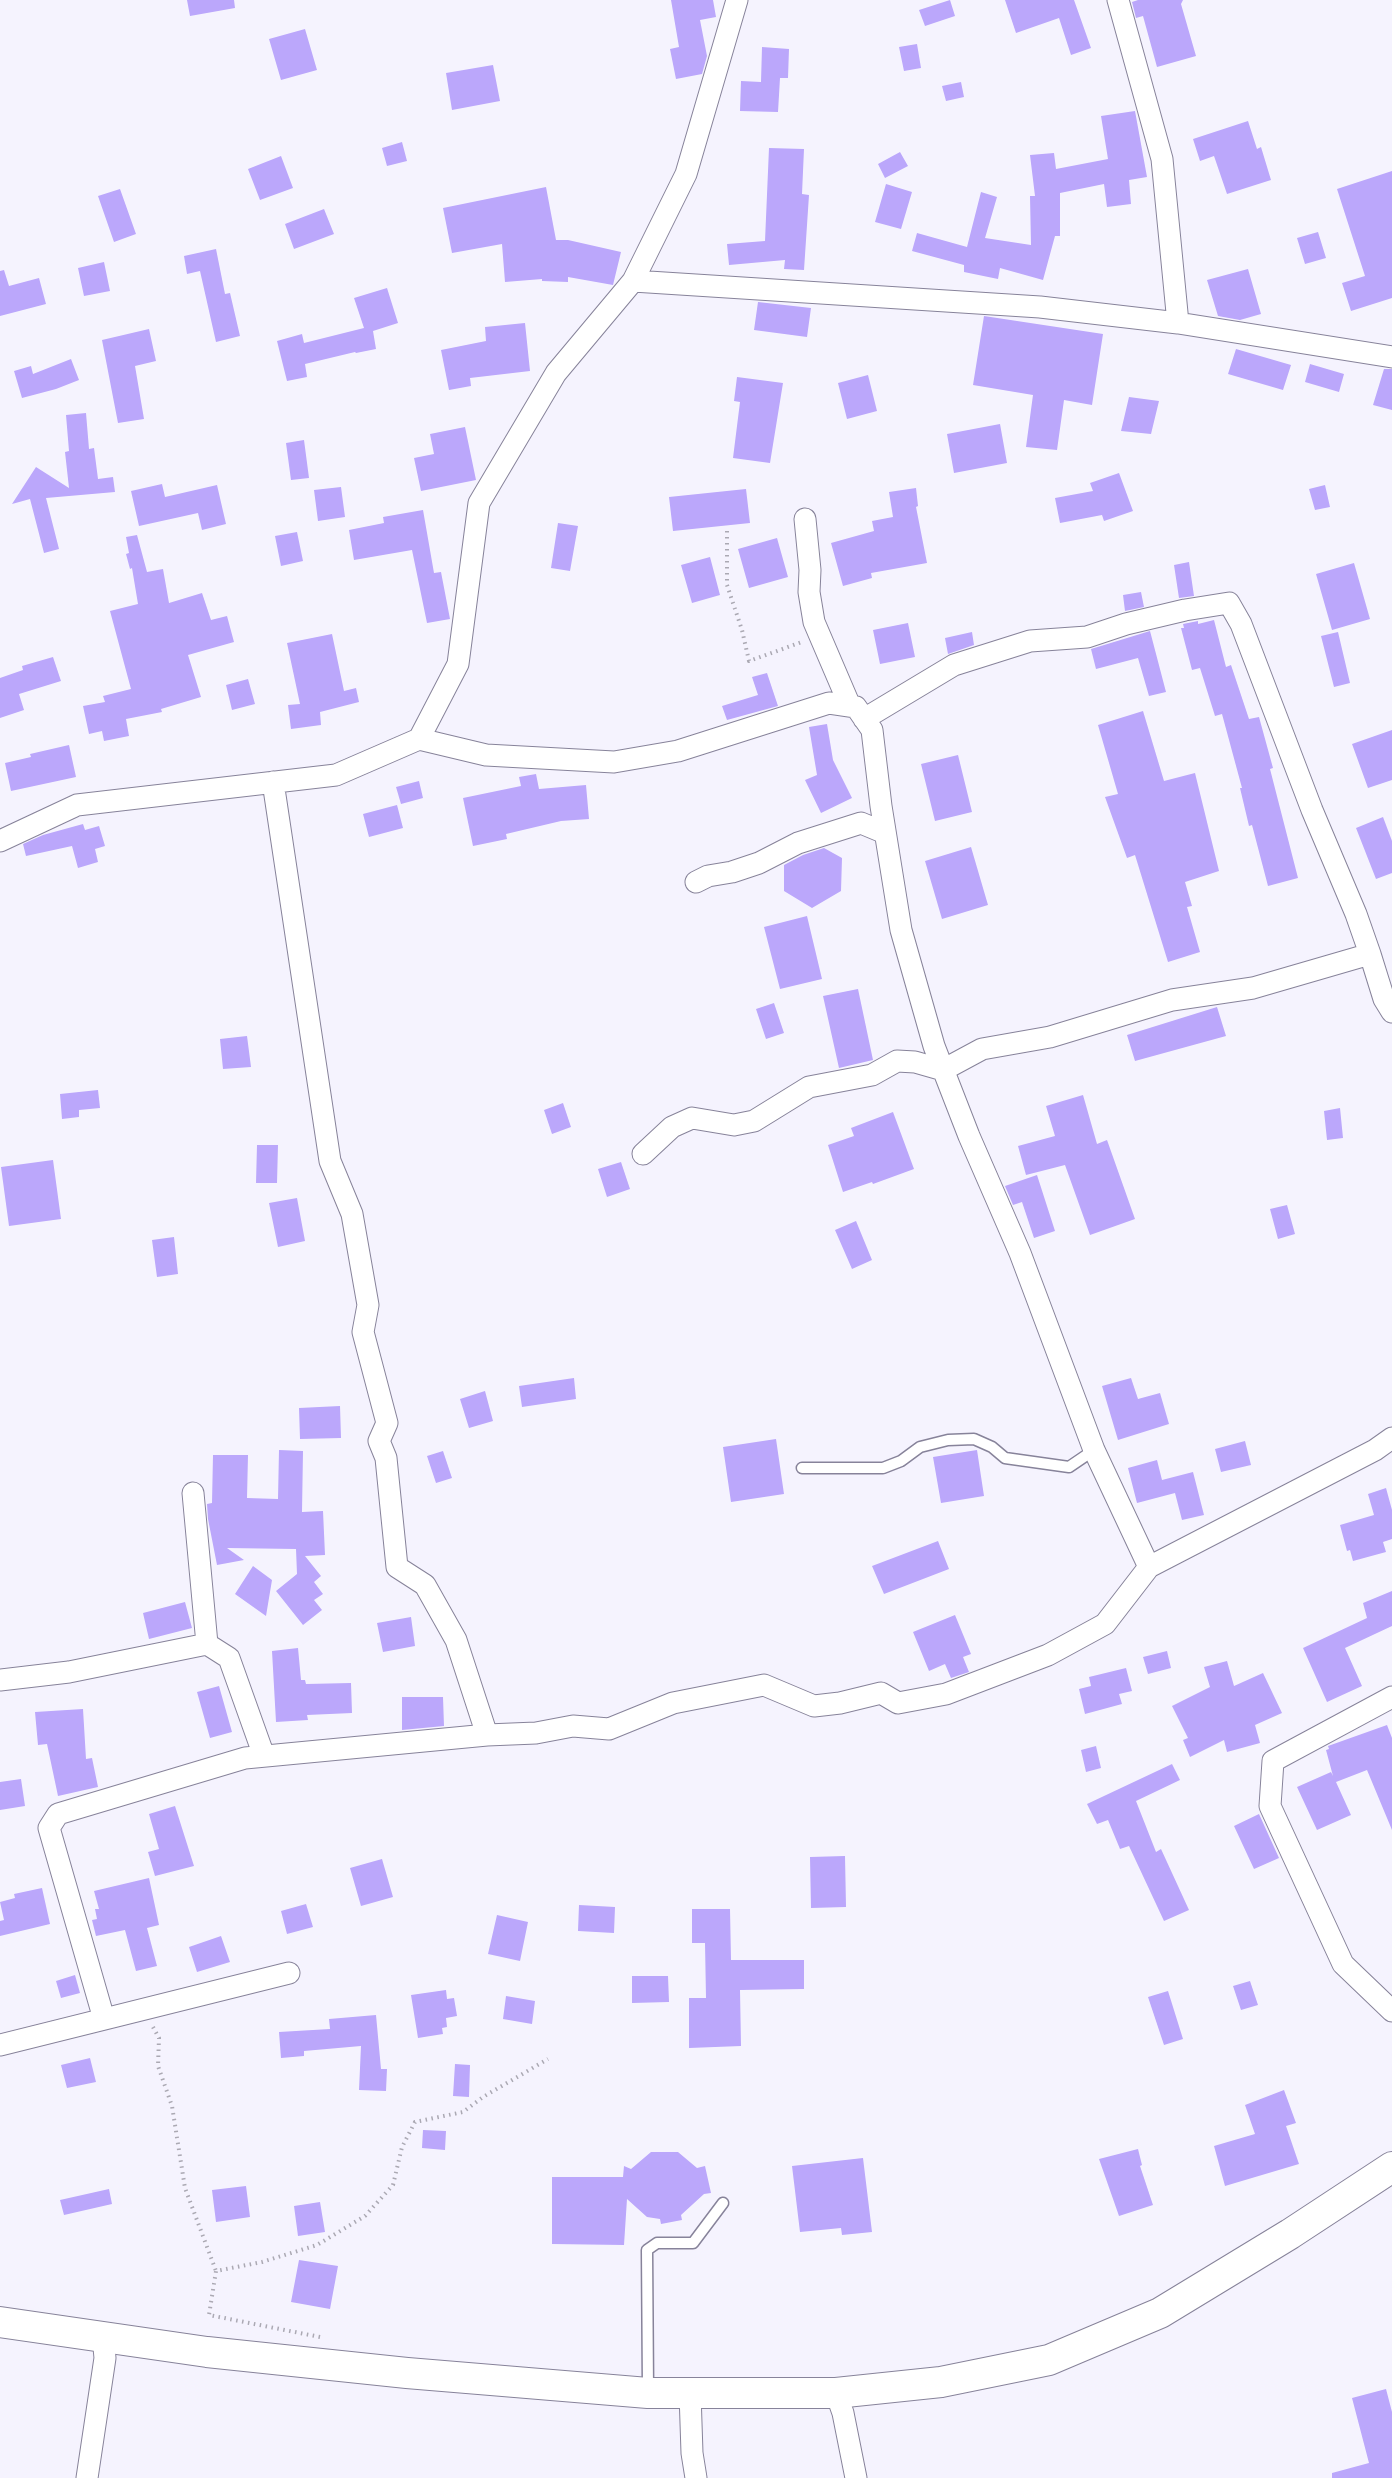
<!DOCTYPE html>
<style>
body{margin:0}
canvas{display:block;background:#f5f3fe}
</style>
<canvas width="1392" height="2478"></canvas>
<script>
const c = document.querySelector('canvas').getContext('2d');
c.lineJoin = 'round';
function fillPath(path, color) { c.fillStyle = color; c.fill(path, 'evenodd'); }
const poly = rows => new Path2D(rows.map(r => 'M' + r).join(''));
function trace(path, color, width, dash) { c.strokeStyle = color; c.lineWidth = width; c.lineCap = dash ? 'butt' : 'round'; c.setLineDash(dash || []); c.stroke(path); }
fillPath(poly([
 [187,0,234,0,235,8,190,16],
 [671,0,713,0,716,17,700,20,707,56,702,74,676,79,670,49,679,47],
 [950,0,955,16,925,26,919,10],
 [1005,0,1074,0,1091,48,1071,55,1059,18,1016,33],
 [1138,0,1183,0,1181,4,1196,56,1157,67,1143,16,1136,18,1132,2],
 [305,29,317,70,281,80,269,39],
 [917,44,921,68,904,71,899,47],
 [762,47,789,49,788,78,780,78,778,112,740,111,741,81,761,82],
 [493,65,500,101,452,110,446,73],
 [961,82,964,97,946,101,942,86],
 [1135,111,1147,177,1129,180,1131,204,1107,207,1104,184,1060,193,1060,236,1055,236,1043,280,1000,268,998,279,964,272,964,265,912,251,917,233,967,247,981,192,997,197,985,238,1031,245,1030,196,1035,196,1030,155,1054,153,1056,169,1108,159,1101,116],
 [1248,121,1257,149,1261,147,1271,180,1227,194,1214,156,1200,161,1193,139],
 [402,142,407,161,387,166,382,148],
 [769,148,804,149,802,194,809,195,804,270,784,269,785,260,729,265,727,244,765,241],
 [900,152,908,166,885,178,878,164],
 [281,156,293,188,260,200,248,169],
 [1392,171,1392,298,1351,311,1342,283,1365,276,1337,189],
 [886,184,912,192,901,229,875,222],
 [546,187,556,240,568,240,621,252,613,285,568,277,568,282,542,281,542,279,505,282,502,244,452,253,443,208],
 [120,189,136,234,114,242,98,196],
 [324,209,334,234,294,249,285,224],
 [1318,232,1326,258,1305,264,1297,238],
 [216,249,225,294,230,293,240,336,216,342,200,271,187,274,184,256],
 [104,262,110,291,84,296,78,268],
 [1248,269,1261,314,1240,320,1218,316,1207,280],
 [4,270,9,286,39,278,46,304,0,316,0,271],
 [387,288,398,323,373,331,376,349,356,353,355,352,305,364,307,377,287,381,277,341,302,334,304,343,364,328,354,298],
 [758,302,811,308,807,337,754,330],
 [984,316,1103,334,1092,405,1064,400,1057,450,1026,447,1033,395,973,385],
 [525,323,530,371,470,378,471,386,449,390,441,350,486,341,485,327],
 [149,329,156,361,135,366,144,419,118,423,102,340],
 [1236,349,1291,365,1283,390,1228,374],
 [71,359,79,380,56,389,22,398,14,371,31,366,33,374],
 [1310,364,1344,374,1339,392,1305,382],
 [1384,369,1392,369,1392,410,1373,405],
 [868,375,877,411,847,419,838,383],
 [737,377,783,383,770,463,733,458,740,402,734,401],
 [1129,397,1159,401,1151,434,1121,431],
 [86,413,89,449,94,448,98,479,113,477,115,492,46,498,59,549,44,553,30,499,12,504,36,467,69,488,65,452,69,451,66,415],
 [1000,424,1007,463,954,473,947,434],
 [465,427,476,480,421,491,414,458,434,454,430,434],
 [304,440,309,478,291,480,286,443],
 [1119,473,1133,511,1104,521,1102,515,1060,523,1055,498,1093,491,1090,483],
 [162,484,165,497,217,485,226,524,202,530,198,513,139,526,131,491],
 [1325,485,1330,507,1315,510,1309,489],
 [341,487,345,517,318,521,314,490],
 [916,488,918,506,916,507,927,563,871,573,872,578,843,586,831,543,874,531,872,521,893,517,889,492],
 [746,489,750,523,673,531,669,497],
 [423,510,434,573,441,572,450,619,427,623,412,550,354,560,349,530,384,523,383,517],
 [558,523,578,526,570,571,551,568],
 [297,532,303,561,281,566,275,536],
 [137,535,147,572,163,569,169,603,202,593,211,620,227,616,234,642,188,655,201,697,161,709,162,712,126,719,129,736,104,741,102,731,89,734,83,706,105,702,103,696,131,689,110,611,138,604,132,568,130,569,126,554,129,553,126,537],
 [777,538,788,577,749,588,738,549],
 [710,557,720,595,692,603,681,565],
 [1189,562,1194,596,1179,598,1174,565],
 [1354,563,1370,619,1332,630,1316,574],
 [1141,592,1144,607,1125,611,1123,595],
 [1214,620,1226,667,1231,665,1249,719,1259,717,1273,768,1270,769,1298,878,1268,886,1252,825,1249,826,1240,788,1242,788,1222,714,1215,716,1200,668,1192,670,1181,628,1184,628,1183,624,1198,621,1198,624],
 [908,623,915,657,880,664,873,630],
 [1150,631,1166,692,1149,696,1138,658,1096,669,1091,649],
 [972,632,974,645,948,654,945,638],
 [1338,632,1350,683,1334,687,1321,636],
 [332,634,344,691,356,688,359,702,320,712,321,725,291,729,288,705,300,704,287,643],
 [53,657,61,681,19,694,24,710,0,718,0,678,23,670,22,666],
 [767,673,778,706,727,720,722,706,758,695,752,677],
 [248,679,255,704,232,710,226,685],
 [1143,711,1164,781,1195,773,1219,871,1185,882,1192,906,1187,907,1200,952,1168,962,1135,855,1127,858,1105,797,1118,794,1098,725],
 [827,724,833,760,852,798,821,813,805,780,817,775,809,727],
 [1392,730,1392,780,1368,788,1352,744],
 [69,745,76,777,11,791,5,763,31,757,30,754],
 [958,755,972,812,935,821,921,764],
 [536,774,539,789,586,785,589,819,561,821,506,834,507,839,473,846,463,798,521,786,519,777],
 [419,781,423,798,401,804,396,787],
 [397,805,403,828,369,837,363,814],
 [1383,817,1392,841,1392,873,1376,879,1356,828],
 [83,824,85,830,99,826,105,846,95,849,98,862,78,868,72,846,26,856,23,844,43,835],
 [971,847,988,905,942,919,925,861],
 [824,848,842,858,841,891,812,908,784,891,784,865,803,855],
 [807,916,822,979,780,989,764,927],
 [858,989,873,1060,839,1068,823,996],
 [774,1003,784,1033,766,1039,756,1009],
 [1217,1007,1226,1036,1135,1061,1127,1035],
 [247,1036,251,1067,223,1069,220,1039],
 [98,1090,100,1108,79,1110,79,1117,62,1119,60,1094],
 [1083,1095,1097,1144,1107,1140,1135,1219,1090,1235,1065,1165,1026,1175,1018,1146,1055,1136,1046,1106],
 [563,1103,571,1127,552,1134,544,1110],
 [1340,1108,1343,1138,1327,1140,1324,1111],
 [893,1112,914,1169,873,1184,872,1182,843,1192,828,1145,854,1136,851,1128],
 [257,1145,278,1145,277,1183,256,1183],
 [53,1160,61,1219,9,1226,1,1167],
 [621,1162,630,1189,607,1197,598,1169],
 [1037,1175,1055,1231,1034,1238,1022,1202,1013,1205,1005,1186],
 [297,1198,305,1241,278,1247,269,1203],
 [1287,1205,1295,1234,1278,1239,1270,1209],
 [856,1221,872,1260,852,1269,835,1230],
 [174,1237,178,1274,157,1277,152,1240],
 [574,1378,576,1399,522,1407,519,1386],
 [1131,1378,1138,1399,1160,1393,1169,1424,1118,1440,1102,1386],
 [485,1391,493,1421,469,1428,460,1399],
 [340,1406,341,1438,300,1439,299,1408],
 [776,1439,784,1494,731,1502,723,1447],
 [1245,1441,1251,1465,1221,1472,1215,1449],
 [279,1450,303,1451,302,1512,323,1511,325,1555,305,1556,321,1576,314,1582,323,1594,314,1600,322,1610,303,1625,276,1591,297,1574,296,1549,227,1548,244,1560,217,1565,208,1519,207,1504,212,1503,213,1455,248,1455,247,1498,278,1499],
 [977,1450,984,1496,941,1503,933,1457],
 [443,1451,452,1478,436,1483,427,1456],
 [1157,1460,1162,1480,1193,1472,1204,1515,1182,1520,1175,1493,1137,1503,1128,1468],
 [1386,1488,1392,1510,1392,1539,1383,1542,1386,1552,1353,1561,1350,1550,1347,1551,1340,1525,1374,1515,1368,1494],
 [938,1541,949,1569,884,1594,872,1566],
 [253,1566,272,1580,266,1616,235,1594],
 [1392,1591,1392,1626,1345,1648,1362,1686,1327,1702,1303,1648,1367,1618,1363,1603],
 [185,1602,192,1628,149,1639,143,1613],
 [955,1615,971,1654,963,1657,969,1672,951,1678,945,1664,929,1671,913,1632],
 [411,1617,415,1646,383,1652,377,1623],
 [298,1648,301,1680,305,1680,306,1684,351,1683,352,1713,307,1715,308,1720,276,1722,272,1651],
 [1167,1651,1171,1668,1148,1674,1143,1657],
 [1227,1661,1234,1686,1263,1673,1282,1713,1255,1725,1260,1743,1227,1752,1224,1740,1190,1757,1183,1740,1188,1738,1172,1706,1210,1687,1204,1667],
 [1126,1668,1132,1691,1119,1694,1122,1704,1085,1714,1079,1689,1091,1686,1089,1677],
 [219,1686,232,1732,210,1738,197,1692],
 [402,1697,443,1697,444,1726,402,1730],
 [83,1709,86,1759,92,1758,98,1787,58,1796,47,1744,38,1745,35,1712],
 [1387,1725,1392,1738,1392,1830,1367,1770,1336,1782,1351,1815,1317,1830,1297,1787,1331,1772,1333,1776,1326,1750,1329,1749,1328,1746],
 [1096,1746,1101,1768,1086,1772,1081,1750],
 [1172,1764,1180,1780,1136,1801,1156,1852,1161,1849,1189,1910,1164,1921,1129,1846,1120,1849,1108,1820,1097,1824,1087,1804],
 [21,1779,25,1806,0,1810,0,1782],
 [175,1806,194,1866,155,1876,148,1852,159,1849,149,1814],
 [1259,1814,1279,1858,1254,1869,1234,1826],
 [845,1856,846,1907,811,1908,810,1857],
 [382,1859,393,1897,361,1906,350,1868],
 [149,1878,159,1925,147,1928,157,1966,136,1971,125,1930,96,1936,92,1920,97,1919,95,1909,99,1909,94,1891],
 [42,1888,50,1924,0,1936,0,1921,4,1920,0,1902,15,1898,14,1894],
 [306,1904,313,1927,287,1934,281,1911],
 [579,1905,615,1907,614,1933,578,1931],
 [692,1909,730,1909,731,1960,804,1960,804,1989,740,1990,741,2046,689,2048,689,1998,706,1998,705,1943,692,1943],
 [497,1915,528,1922,520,1961,488,1954],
 [221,1936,230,1962,197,1972,189,1947],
 [75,1975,80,1993,61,1998,56,1981],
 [632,1976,668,1976,669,2002,632,2003],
 [1250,1981,1258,2005,1241,2010,1233,1986],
 [446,1990,447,1999,454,1998,457,2016,446,2018,447,2027,442,2028,443,2034,418,2038,411,1995],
 [1168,1991,1183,2039,1164,2045,1148,1997],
 [506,1996,535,2001,532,2024,503,2019],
 [376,2015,381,2069,387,2069,386,2091,359,2090,361,2046,304,2051,304,2056,281,2058,279,2032,330,2029,329,2019],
 [90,2058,96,2082,67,2088,61,2065],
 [455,2064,470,2065,469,2097,453,2096],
 [1284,2090,1296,2123,1286,2126,1299,2164,1225,2186,1214,2146,1255,2134,1245,2105],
 [423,2130,446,2131,445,2150,422,2148],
 [1138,2149,1142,2165,1140,2166,1153,2205,1119,2216,1099,2159],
 [651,2152,678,2152,697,2168,705,2166,711,2193,704,2194,681,2215,682,2220,661,2224,660,2219,647,2217,627,2199,624,2245,552,2244,552,2177,623,2177,624,2166,631,2169],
 [863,2158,872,2232,842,2235,841,2228,800,2232,792,2166],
 [246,2186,250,2217,216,2222,212,2190],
 [109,2189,112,2204,64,2215,60,2200],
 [320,2202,325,2232,298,2236,294,2206],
 [299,2260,338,2266,330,2309,291,2302],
 [1386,2389,1392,2412,1392,2478,1332,2478,1332,2473,1369,2463,1352,2398]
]), '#bba7fb');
const service = poly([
 [802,1468,883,1468,901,1461,920,1447,948,1440,974,1439,992,1447,1005,1458,1069,1467,1094,1450],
 [648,2390,647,2250,657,2243,693,2243,723,2203]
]);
const minor = poly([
 [1118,0,1162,159,1178,323],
 [633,281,686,174,737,0],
 [805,519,810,570,809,592,814,622,850,706],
 [419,739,486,755,614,762,678,751,829,703,856,707,872,730,881,806,901,930,934,1046,969,1136,1020,1253,1094,1450,1149,1567,1375,1450,1392,1438],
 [273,782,330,1161,352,1214,368,1305,363,1332,387,1423,379,1441,386,1458,397,1567,425,1585,456,1640,487,1735,536,1733,573,1726,609,1729,673,1703,764,1685,814,1706,840,1703,881,1693,898,1703,946,1694,1048,1655,1105,1624,1149,1567],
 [0,841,77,805,336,775,419,739,458,664,479,503,556,373,633,281,1040,307,1178,323,1392,357],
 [696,882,708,876,732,872,759,863,798,843,861,823,885,833],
 [1370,954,1384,999,1392,1012],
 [643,1154,672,1127,692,1118,734,1125,754,1121,809,1087,872,1075,897,1061,915,1062,943,1070,982,1049,1050,1037,1172,1000,1253,988,1370,954,1356,914,1312,810,1241,624,1229,603,1185,610,1126,624,1087,637,1030,641,954,665,864,719],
 [193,1493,207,1644],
 [0,1680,69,1672,207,1644,229,1658,264,1756],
 [1392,1697,1273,1761,1270,1806,1343,1964,1392,2011],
 [104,2019,49,1828,58,1814,245,1758,487,1735],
 [0,2045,289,1973],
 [690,2393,692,2453,696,2478],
 [836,2393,843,2413,856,2478],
 [87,2478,105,2358,103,2337]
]);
const secondary = poly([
 [0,2322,207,2352,407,2373,648,2393,836,2393,941,2382,1049,2360,1160,2313,1290,2234,1392,2167]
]);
trace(service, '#87839a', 13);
trace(minor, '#87839a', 23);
trace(secondary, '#87839a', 32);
trace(poly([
 [727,531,727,585,742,630,749,661,802,642],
 [153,2027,159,2038,158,2066,172,2106,185,2188,216,2271],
 [320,2337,209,2315,216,2271,262,2262,317,2245,365,2216,393,2185,402,2147,415,2122,463,2112,483,2097,548,2059]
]), '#aba9b3', 4, [1.5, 4.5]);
trace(service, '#fff', 10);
trace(minor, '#fff', 21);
trace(secondary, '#fff', 30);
</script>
